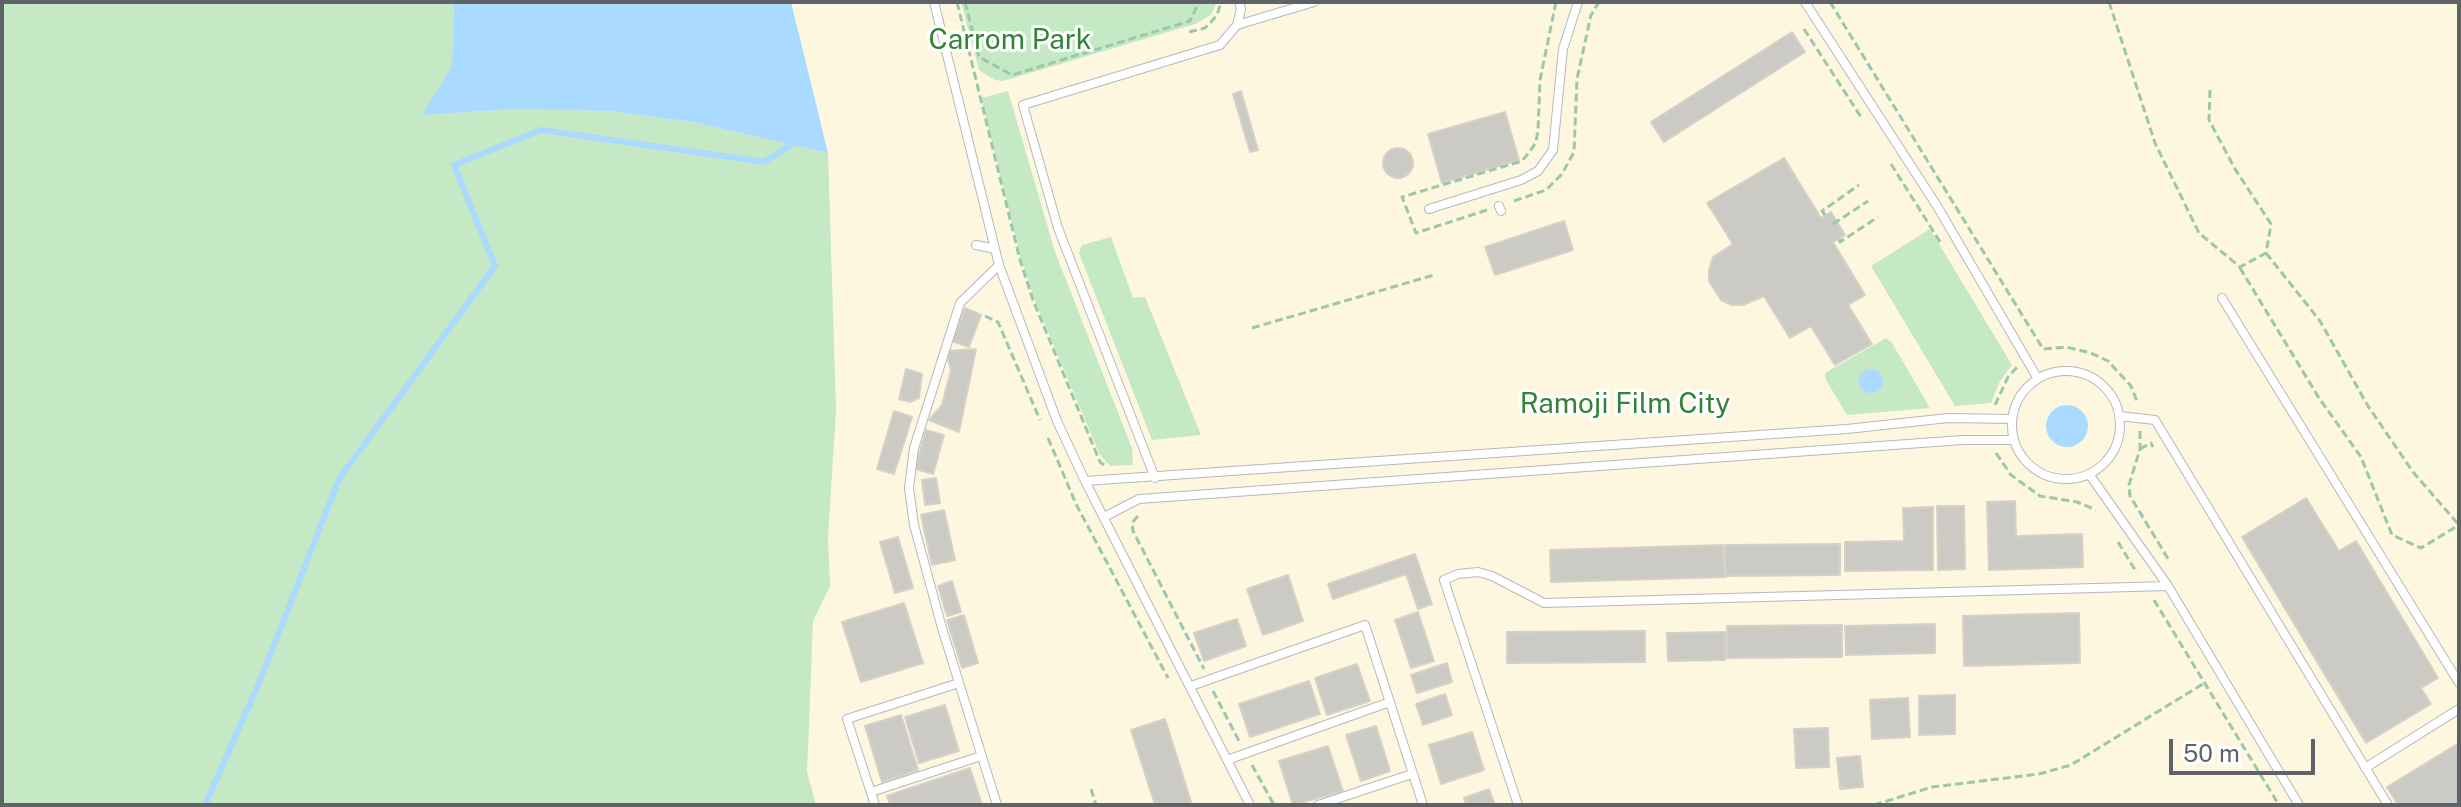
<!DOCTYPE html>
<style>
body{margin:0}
#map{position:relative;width:2461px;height:807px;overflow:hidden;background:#f1efe8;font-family:"Public Sans",sans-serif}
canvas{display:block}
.frame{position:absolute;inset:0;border:4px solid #5f6368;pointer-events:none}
.scale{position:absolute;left:2169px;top:739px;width:146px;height:36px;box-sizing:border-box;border:4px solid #5f6368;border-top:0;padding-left:10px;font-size:24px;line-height:28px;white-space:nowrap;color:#5f6368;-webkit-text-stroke:6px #fff;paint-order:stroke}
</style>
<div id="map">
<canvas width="2461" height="807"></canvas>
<div class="frame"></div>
<div class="scale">50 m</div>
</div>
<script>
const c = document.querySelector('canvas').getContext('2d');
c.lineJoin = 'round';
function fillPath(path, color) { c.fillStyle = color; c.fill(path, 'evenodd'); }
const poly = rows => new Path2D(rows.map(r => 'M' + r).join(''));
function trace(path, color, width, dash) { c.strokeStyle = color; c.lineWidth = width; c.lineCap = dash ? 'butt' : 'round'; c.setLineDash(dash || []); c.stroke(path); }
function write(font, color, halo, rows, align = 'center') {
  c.font = font + ' "Public Sans",sans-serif'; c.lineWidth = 6; c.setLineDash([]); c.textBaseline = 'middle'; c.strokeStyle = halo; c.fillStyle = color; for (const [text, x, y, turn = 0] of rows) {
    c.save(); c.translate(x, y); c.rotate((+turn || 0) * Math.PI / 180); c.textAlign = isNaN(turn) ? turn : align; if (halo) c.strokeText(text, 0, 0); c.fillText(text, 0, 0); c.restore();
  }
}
fillPath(poly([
 [791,2,2459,2,2459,805,816,805,807,772,813,621,830,586,828,537,836,410,828,153]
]), '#fef7e0');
fillPath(poly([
 [2,2,454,2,452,66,423,115,516,109,610,111,693,122,828,153,836,410,828,537,830,586,813,621,807,772,816,805,2,805],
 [961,2,1217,2,1211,15,1195,24,1003,81,995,80,979,70],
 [1008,91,1055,252,1132,448,1133,465,1110,466,1100,455,1035,301,1021,259,981,98],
 [1930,229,2012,365,2000,381,1991,403,1955,406,1871,266],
 [1111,237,1133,298,1145,297,1201,435,1152,440,1079,253,1082,245],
 [1886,338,1892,343,1930,408,1847,415,1826,380,1825,374,1830,370]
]), '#c5e8c5');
fillPath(poly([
 [454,2,791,2,828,153,693,122,610,111,516,109,422,115,452,66],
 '1859 381a12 12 0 1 1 24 0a12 12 0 1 1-24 0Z',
 '2046 426a21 21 0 1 1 42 0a21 21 0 1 1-42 0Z'
]), '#aadaff');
trace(poly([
 [205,805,259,683,339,479,495,266,454,165,541,130,764,162,792,144,790,137]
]), '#aadaff', 6);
const building = poly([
 [1792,32,1805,52,1664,142,1651,122,1792,32],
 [1241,91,1258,150,1250,152,1233,94,1241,91],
 [1505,112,1519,160,1442,183,1428,134,1505,112],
 '1383 163a15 15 0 1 1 30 0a15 15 0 1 1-30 0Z',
 [1784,158,1821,218,1831,212,1845,235,1833,242,1865,295,1848,305,1872,344,1835,365,1811,326,1790,338,1764,296,1743,305,1732,305,1721,300,1709,281,1709,270,1713,257,1733,244,1707,203,1784,158],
 [1564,221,1573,250,1495,275,1485,247,1564,221],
 [965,308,981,315,969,347,952,341,965,308],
 [976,349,959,432,929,420,942,405,951,370,946,351,976,349],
 [906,369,922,374,919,398,910,402,899,399,906,369],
 [894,411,912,417,894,474,877,469,894,411],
 [926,430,944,435,933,474,915,469,926,430],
 [936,478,940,503,925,505,922,480,936,478],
 [2306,498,2339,551,2356,541,2438,678,2421,688,2431,704,2366,743,2242,537,2306,498],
 [2015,501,2016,536,2082,534,2083,567,1989,570,1987,502,2015,501],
 [1937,506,1964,506,1965,569,1938,570,1937,506],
 [1933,507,1933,570,1845,571,1845,542,1904,541,1903,508,1933,507],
 [944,510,955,560,932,565,921,515,944,510],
 [898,537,913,588,895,593,880,542,898,537],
 [1840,544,1840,575,1725,576,1725,545,1840,544],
 [1723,545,1725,577,1551,582,1550,550,1723,545],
 [1415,554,1432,604,1418,609,1406,574,1333,599,1328,584,1415,554],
 [1288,575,1303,621,1263,635,1247,589,1288,575],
 [952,581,961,612,947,616,938,586,952,581],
 [904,603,923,663,861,682,842,622,904,603],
 [1418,612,1434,661,1411,668,1395,620,1418,612],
 [2079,613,2080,663,1964,666,1963,616,2079,613],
 [964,615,978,663,962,668,947,620,964,615],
 [1237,619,1246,646,1204,661,1194,633,1237,619],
 [1935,624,1935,653,1846,655,1845,626,1935,624],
 [1842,625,1842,657,1727,658,1727,626,1842,625],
 [1645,631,1645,662,1507,663,1507,632,1645,631],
 [1725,632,1725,660,1668,661,1667,633,1725,632],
 [1447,663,1452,682,1417,693,1411,675,1447,663],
 [1357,664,1370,701,1327,715,1315,678,1357,664],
 [1309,681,1320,714,1250,737,1239,704,1309,681],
 [1445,694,1452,715,1423,725,1416,704,1445,694],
 [1955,695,1955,734,1919,735,1919,696,1955,695],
 [1908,698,1910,737,1872,739,1870,700,1908,698],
 [945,705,959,751,919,763,905,717,945,705],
 [901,715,918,770,882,782,865,726,901,715],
 [1165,719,1192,805,1155,805,1131,730,1165,719],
 [1376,726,1390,771,1361,781,1346,735,1376,726],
 [1828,728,1829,767,1796,768,1794,729,1828,728],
 [1472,732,1484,770,1441,784,1429,745,1472,732],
 [2459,743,2459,805,2398,805,2387,787,2459,743],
 [1328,746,1343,791,1293,805,1279,761,1328,746],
 [1860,756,1863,787,1840,789,1837,758,1860,756],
 [970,768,982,805,890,805,887,796,970,768],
 [1489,789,1495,805,1466,805,1464,798,1489,789]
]);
fillPath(building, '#cccac5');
trace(building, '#d6d1c6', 2);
const lane = poly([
 [934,2,999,265,1057,421,1085,481,1250,805],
 [1805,2,1937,206,2038,379],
 [1237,25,1314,2],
 [1499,206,1501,211],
 [1429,209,1521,180,1538,171,1553,150,1563,49,1578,2],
 [976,245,995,249],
 [2222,298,2459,683],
 '2012 425a54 54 0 1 1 108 0a54 54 0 1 1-108 0Z',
 [2119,416,2155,420,2388,805],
 [2089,474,2168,586,2299,805],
 [1155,478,1058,228,1023,105,1220,45,1237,25,1241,9,1239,2],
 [1085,481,1847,429,1948,418,2012,419],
 [1104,517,1139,499,1963,440,2014,440],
 [1191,686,1365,625,1423,805],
 [1227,760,1390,702],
 [2365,768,2459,709],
 [871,792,981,756],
 [875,805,847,719,959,683],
 [997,805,942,628,914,525,909,488,914,448,960,303,999,265],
 [1318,805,1412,774],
 [1518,805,1444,580,1458,574,1478,572,1492,576,1544,603,2168,586]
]);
trace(lane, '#b5b8bc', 10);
trace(poly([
 [957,2,1020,260,1033,300,1100,462,1104,465],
 [965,2,979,57,1012,75,1190,21,1199,2],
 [1830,2,2043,349,2066,347,2091,353,2108,361,2131,386,2138,404],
 [2109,2,2155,143,2199,233,2240,267,2266,253,2271,224,2235,169,2209,120,2210,90],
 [1804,29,1861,117],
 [1189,32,1205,28,1211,22,1217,15,1221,2],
 [1891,164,1942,245],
 [1514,201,1546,190,1562,174,1574,152,1577,79,1591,15,1599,2],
 [1487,210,1416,233,1402,197,1522,161,1530,151,1536,142,1538,130,1540,80,1556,2],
 [1825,215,1822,211,1859,185],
 [1833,224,1868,201],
 [1839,239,1840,242,1878,217],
 [2266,253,2320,321,2368,406,2413,472,2459,525],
 [2240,268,2319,398,2361,457,2392,535,2421,548,2459,525],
 [985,316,998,322,1040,420],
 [1252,328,1434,275],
 [1995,405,2008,377,2017,367],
 [2140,431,2140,449,2129,485,2130,496,2170,562],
 [1048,438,1076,504,1168,678],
 [2140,449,2151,443,2153,447],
 [1996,453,2011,475,2040,496,2077,502,2096,510],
 [1138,516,1132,523,1133,531,1204,669],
 [2118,542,2137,573],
 [2154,600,2279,805],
 [1213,691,1239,741],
 [1252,765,1274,805],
 [1091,789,1096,805],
 [1874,805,1932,787,2039,774,2071,765,2206,682]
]), '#9cc7a9', 3, [8, 4]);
trace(lane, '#fff', 8);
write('28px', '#348238', '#fff', [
 ["Carrom Park",1010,40],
 ["Ramoji Film City",1625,404]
]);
</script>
